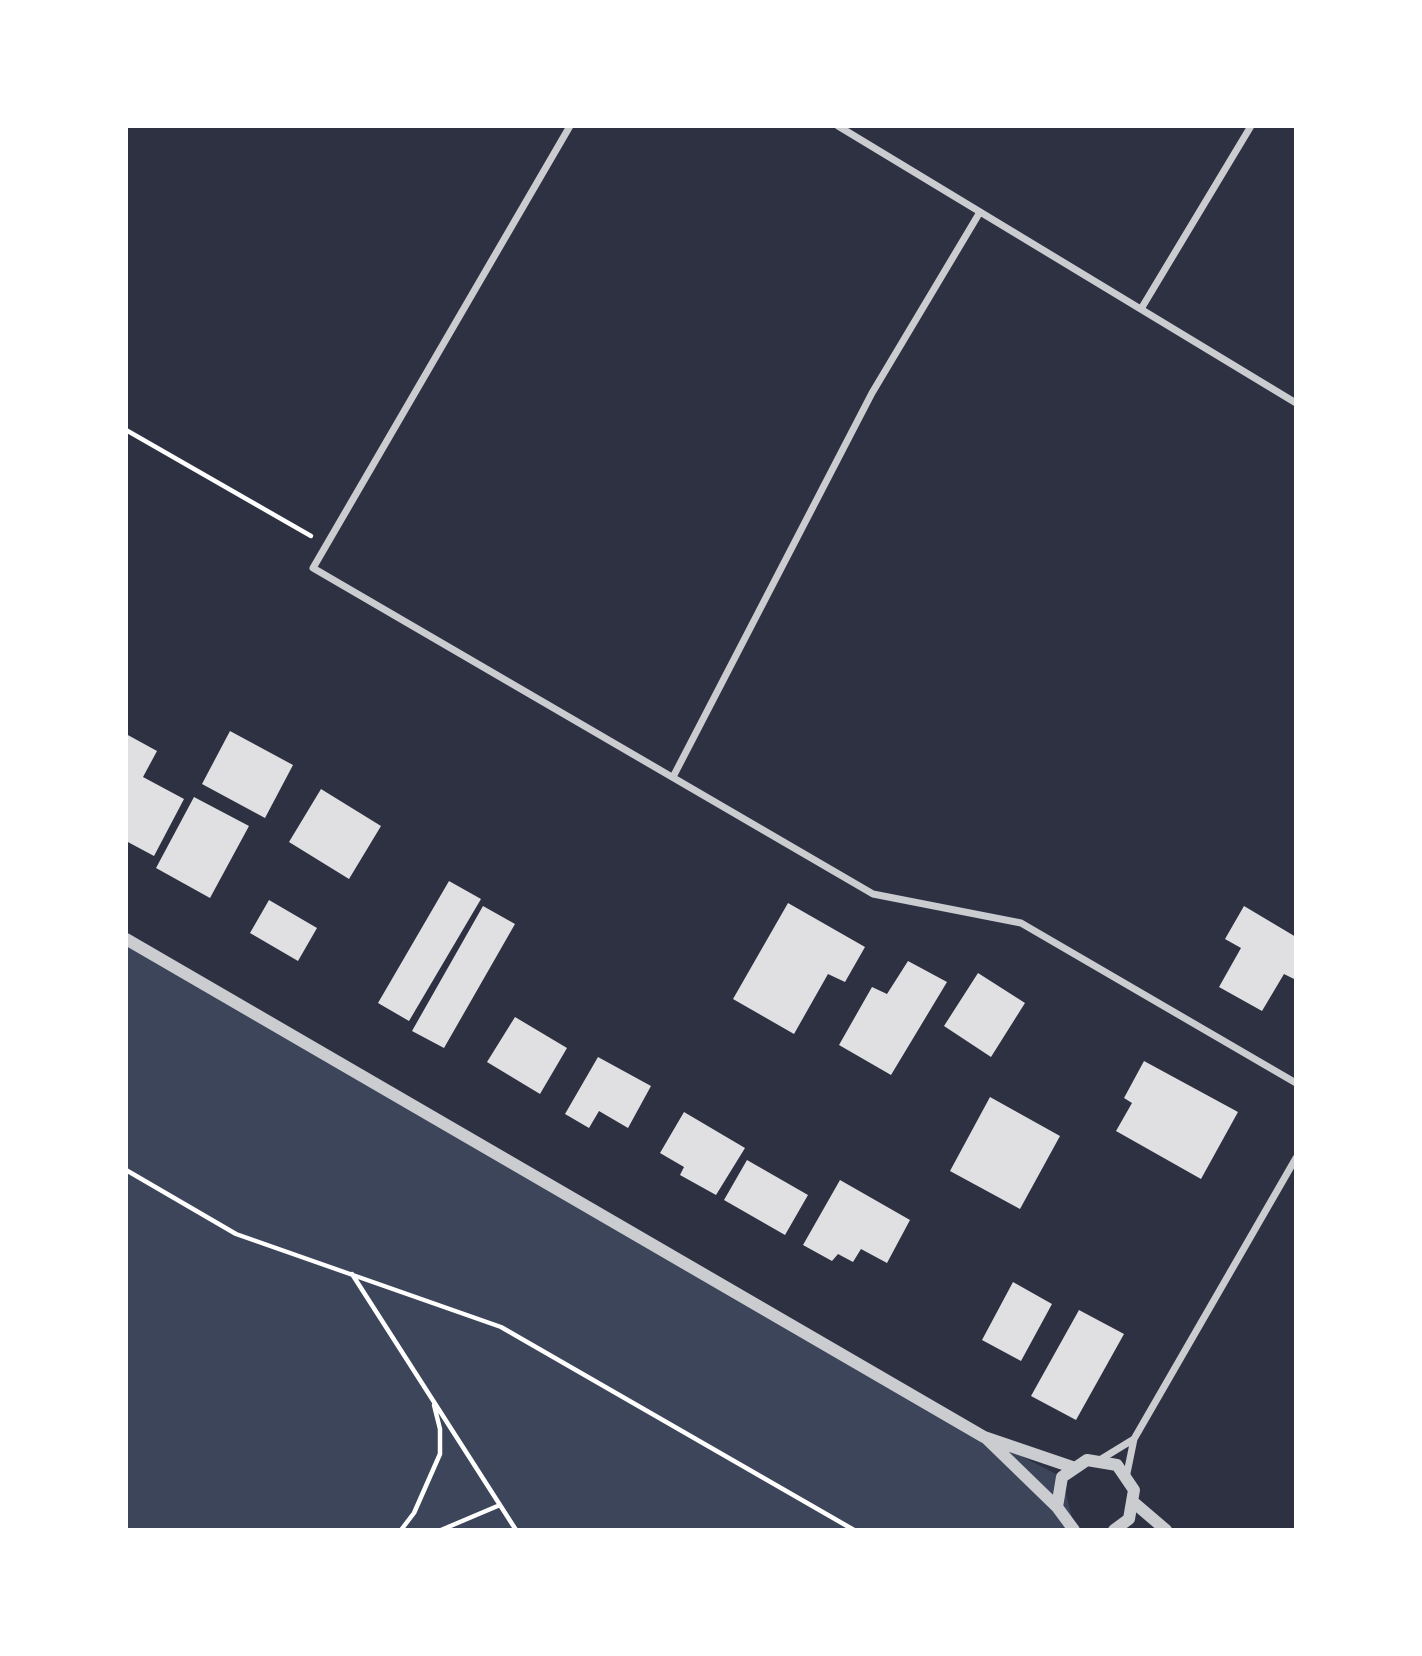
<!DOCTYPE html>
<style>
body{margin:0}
#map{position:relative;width:1422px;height:1656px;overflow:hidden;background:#2d3142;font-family:Figtree,sans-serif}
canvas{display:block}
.frame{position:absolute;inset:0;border:128px solid #fff;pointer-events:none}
</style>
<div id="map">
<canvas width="1422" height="1656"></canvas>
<div class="frame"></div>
</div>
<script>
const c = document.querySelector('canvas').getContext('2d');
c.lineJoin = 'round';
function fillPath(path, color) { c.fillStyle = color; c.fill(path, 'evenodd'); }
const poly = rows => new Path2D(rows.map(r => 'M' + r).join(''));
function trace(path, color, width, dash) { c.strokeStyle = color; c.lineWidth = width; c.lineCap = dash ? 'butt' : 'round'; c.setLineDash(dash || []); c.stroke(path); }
fillPath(poly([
 [126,939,984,1437,1062,1477,1075,1530,126,1530]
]), '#3c4559');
fillPath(poly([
 [230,731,293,765,265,818,202,784],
 [126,734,157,751,143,777,184,799,154,856,126,841],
 [321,789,381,826,349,879,289,842],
 [194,797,249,826,210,898,156,868],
 [449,881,481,899,409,1021,378,1003],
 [269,900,317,928,298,961,250,933],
 [788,903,865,947,845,982,828,974,794,1034,733,999],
 [483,906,515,924,444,1048,412,1031],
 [1244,906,1296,937,1296,980,1284,974,1262,1011,1219,987,1241,948,1225,939],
 [908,961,947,982,891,1075,839,1045,872,987,887,994],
 [978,973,1025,1003,991,1057,944,1026],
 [515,1017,567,1048,540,1094,487,1062],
 [598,1057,651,1086,628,1128,599,1111,589,1128,565,1114],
 [1144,1061,1238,1112,1201,1179,1116,1131,1132,1103,1124,1098],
 [990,1097,1060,1136,1020,1209,950,1171],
 [684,1112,745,1148,716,1195,680,1175,684,1167,660,1153],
 [747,1160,808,1195,785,1235,724,1200],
 [840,1180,910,1220,887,1263,861,1249,853,1262,838,1254,832,1261,803,1245],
 [1013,1282,1052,1304,1021,1361,982,1340],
 [1079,1310,1124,1334,1076,1420,1031,1396]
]), '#e0e0e3');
trace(poly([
 [126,430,311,536],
 [126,1170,236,1234,501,1327,854,1530],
 [352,1274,516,1530],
 [401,1530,414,1513,440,1454,440,1429,434,1405],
 [441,1530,500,1505]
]), '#fff', 4.5);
trace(poly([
 [570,126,313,568,873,894,1021,923,1296,1083],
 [838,126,1296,403],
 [1141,309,1251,126],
 [673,777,872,393,980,212],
 [1134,1439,1296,1158],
 [1098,1461,1134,1439,1126,1478]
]), '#caccd0', 7);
trace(poly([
 [126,939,984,1437,1075,1468],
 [987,1439,1057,1507,1074,1530],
 [1132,1501,1166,1530],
 [1057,1507,1062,1477,1087,1460,1117,1465,1134,1490,1129,1519,1114,1530]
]), '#caccd0', 12);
</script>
